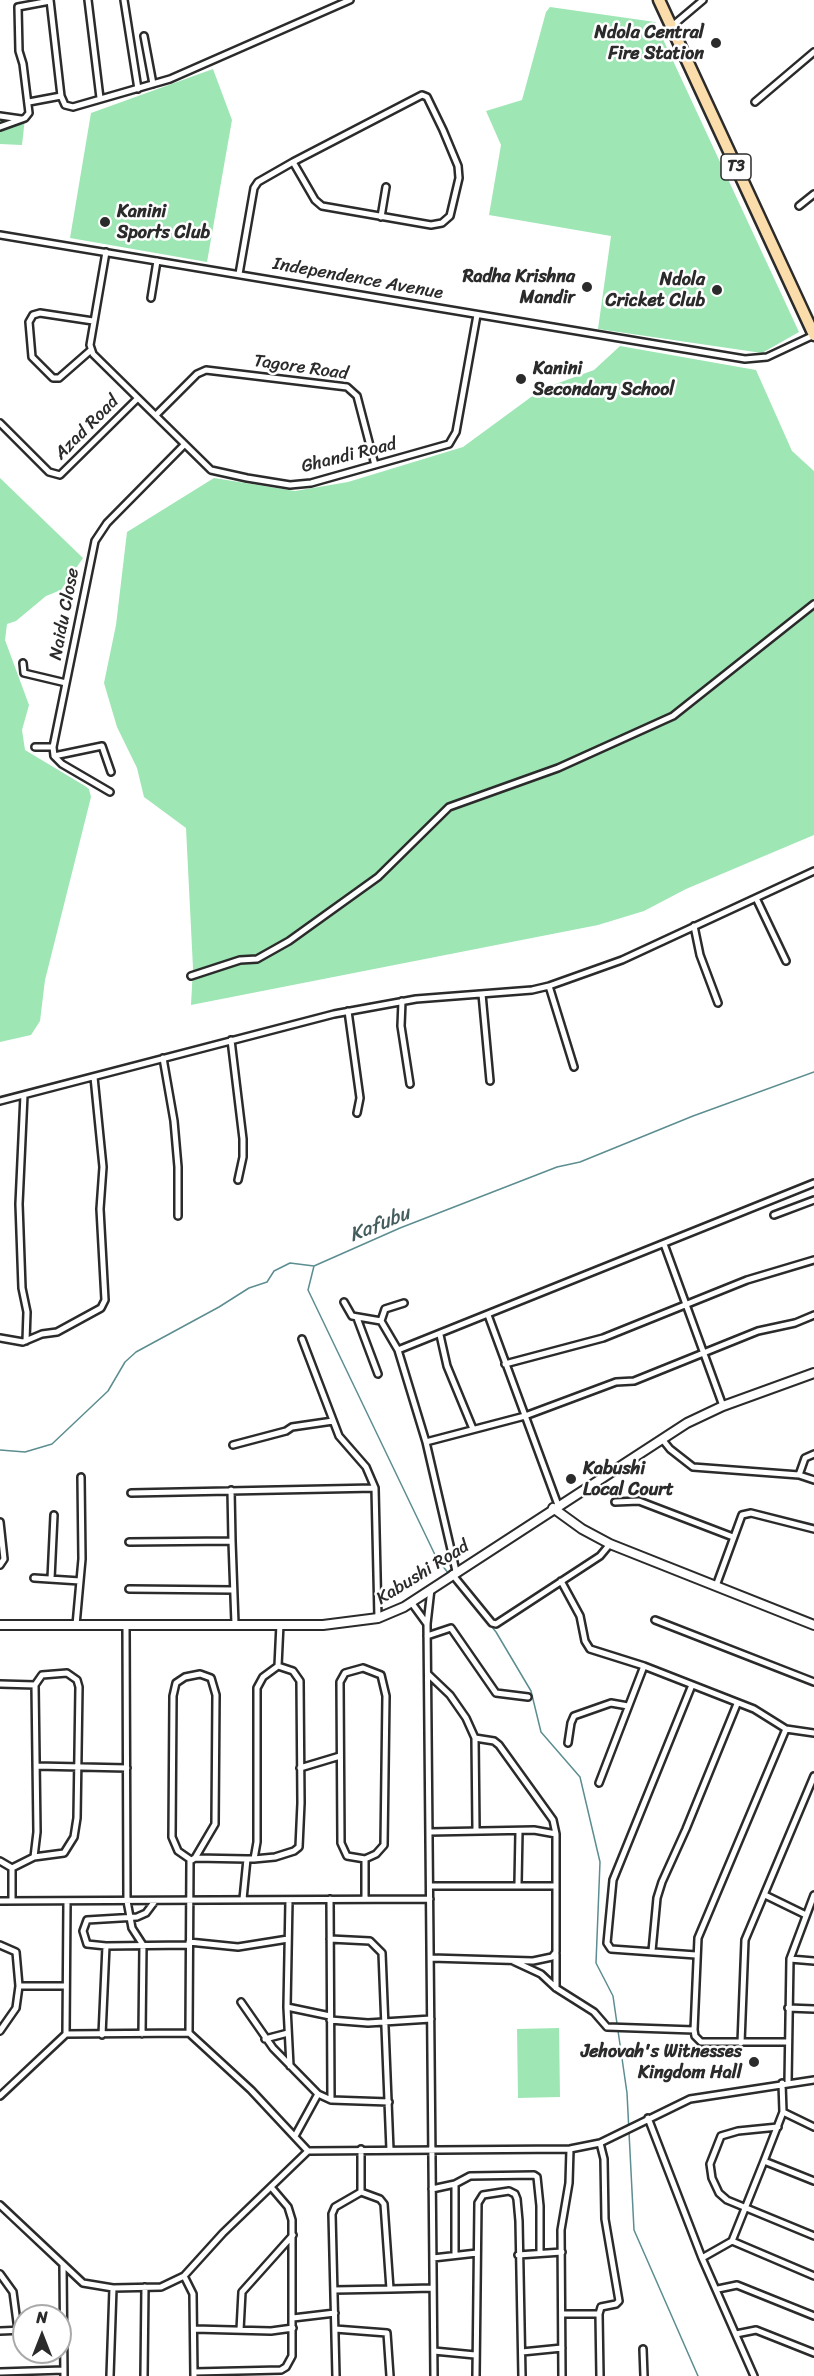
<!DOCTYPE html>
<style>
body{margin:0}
#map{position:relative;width:814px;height:2376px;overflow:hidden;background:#fff;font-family:Sriracha,sans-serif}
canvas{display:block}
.north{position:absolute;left:12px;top:2304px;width:60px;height:60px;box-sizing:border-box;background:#fff;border:2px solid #aaa;border-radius:50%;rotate:0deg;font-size:16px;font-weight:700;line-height:24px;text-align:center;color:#2b2b2b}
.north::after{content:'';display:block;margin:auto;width:21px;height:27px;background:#2b2b2b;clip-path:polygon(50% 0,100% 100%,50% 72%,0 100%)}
</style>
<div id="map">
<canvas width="814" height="2376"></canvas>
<div class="north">N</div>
</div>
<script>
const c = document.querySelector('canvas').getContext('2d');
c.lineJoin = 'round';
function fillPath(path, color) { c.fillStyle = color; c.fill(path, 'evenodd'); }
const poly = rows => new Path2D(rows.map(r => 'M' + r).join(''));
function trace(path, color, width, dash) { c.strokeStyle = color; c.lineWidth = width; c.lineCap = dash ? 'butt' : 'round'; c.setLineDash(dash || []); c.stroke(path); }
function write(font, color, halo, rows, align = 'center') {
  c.font = font + ' Sriracha,sans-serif'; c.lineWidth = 5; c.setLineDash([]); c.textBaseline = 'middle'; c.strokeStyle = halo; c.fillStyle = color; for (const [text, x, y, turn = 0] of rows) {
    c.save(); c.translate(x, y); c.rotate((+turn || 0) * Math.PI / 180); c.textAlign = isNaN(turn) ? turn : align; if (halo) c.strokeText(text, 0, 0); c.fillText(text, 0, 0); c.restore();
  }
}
fillPath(poly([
 [550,7,655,22,799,332,762,353,598,329,611,236,489,215,501,145,486,111,522,100,546,12],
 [213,69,232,120,207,262,70,238,91,113],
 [0,114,25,118,22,145,0,144],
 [620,346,756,370,792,451,814,471,814,835,686,889,644,911,598,925,191,1005,193,968,186,828,144,797,137,768,117,727,104,683,116,625,127,532,214,478,295,491,348,482,463,447,542,389,594,370],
 [0,478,83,558,61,590,46,596,16,621,7,624,5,640,29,705,22,730,25,750,85,786,89,789,91,797,45,980,40,1021,31,1035,0,1042],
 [559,2028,560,2097,518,2098,517,2029]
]), '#9ee6b4');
trace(poly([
 [314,1266,308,1290,437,1559,449,1574],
 [0,1450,25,1452,52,1444,108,1391,125,1362,136,1352,219,1307,249,1288,267,1282,274,1271,290,1263,314,1266,400,1228,557,1167,580,1162,693,1116,814,1072],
 [475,1606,496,1632,531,1691,541,1732,580,1777,600,1862,596,1963,613,1996,627,2093,634,2230,698,2376]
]), '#5c8d90', 1.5);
const street = poly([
 [50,0,61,96,65,105,73,107,170,79,350,0],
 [88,0,100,98],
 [124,0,138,89],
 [671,27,703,0],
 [144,36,153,84],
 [29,102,61,96],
 [755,102,814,52],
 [0,116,21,119],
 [0,127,25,118,29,113,23,64,19,51,18,7,50,1],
 [799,206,814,194],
 [381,217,386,187],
 [0,235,745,359,767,357,814,335],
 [106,252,90,345,93,354,211,470,247,478,290,485,311,483,449,444,456,432,477,315],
 [239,274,254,188,258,182,293,162,422,95,427,97,443,130,458,166,459,178,450,216,442,223,431,225,322,206,315,200,293,162],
 [151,298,157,261],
 [91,350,59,378,53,378,32,357,29,322,33,315,40,313,93,321],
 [156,415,197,374,206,370,347,387,357,396,375,465],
 [0,423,49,472,60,475,137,399],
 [23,663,24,673,66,683],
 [35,747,53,747],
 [54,756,102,746,111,772],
 [110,792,62,764,54,756,53,747,95,541,107,523,184,445],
 [756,898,786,961],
 [694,926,700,955,718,1003],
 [191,976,240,960,257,959,289,941,378,877,449,807,558,768,673,716,814,604],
 [549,986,574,1067],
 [482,994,490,1081],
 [402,1001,401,1026,410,1084],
 [348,1011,360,1098,357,1113],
 [231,1040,243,1139,243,1157,238,1180],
 [163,1058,174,1121,178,1167,178,1216],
 [24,1095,19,1204,22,1288,27,1312,26,1341],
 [0,1101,334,1014,416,999,532,990,549,986,622,960,814,871],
 [774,1215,814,1200],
 [664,1244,723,1406],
 [344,1302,352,1316,381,1321,398,1350],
 [488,1315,558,1505],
 [357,1318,378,1374],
 [381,1321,385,1309,404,1303],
 [440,1335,447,1366,473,1429],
 [0,1338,23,1342,42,1334,57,1332,101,1308,105,1300,100,1209,103,1167,94,1077],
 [302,1339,339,1436,366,1467,375,1488],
 [505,1364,603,1338,747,1280,814,1260],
 [662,1439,670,1449,693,1467,799,1475],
 [426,1442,525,1416,616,1382,634,1381,758,1331,795,1323,814,1315],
 [233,1445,286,1431,292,1427,333,1421],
 [814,1454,805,1458,799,1475,814,1480],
 [231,1490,232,1541],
 [131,1493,375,1488,378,1618],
 [615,1502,639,1501,733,1537],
 [0,1522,4,1559,0,1565],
 [129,1542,232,1541,235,1624],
 [456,1571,426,1442,398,1350,814,1183],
 [452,1574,492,1623,496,1624,600,1556,610,1544],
 [34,1578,80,1581],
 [51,1579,54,1515],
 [561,1581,580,1616,585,1641,590,1649,644,1666,754,1709,786,1729,814,1733],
 [716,1586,742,1515,751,1513,814,1529],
 [129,1589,233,1590],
 [431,1589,427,1624,434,2376],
 [411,1602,427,1624],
 [655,1620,814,1682],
 [76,1625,82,1559,81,1477],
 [126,1625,127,1901,132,1928,143,1945,142,2034],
 [427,1636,451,1628,496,1693,528,1697],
 [278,1666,280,1624],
 [363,1668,381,1675,386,1696,384,1845,376,1854,365,1859,347,1856,341,1843,340,1682,345,1673,363,1668],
 [428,1674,450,1695,466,1718,475,1738,494,1741,499,1745,553,1820,556,1834,556,1952,552,1957,533,1961,431,1958],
 [0,1684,35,1685],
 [692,1685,613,1880,607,1943,611,1949,696,1955],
 [786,1729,698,1938,694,2030,695,2036,701,2042,787,2042],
 [475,1738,476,1829],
 [568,1743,571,1723,574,1716,611,1703,628,1706],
 [36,1766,127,1768],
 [300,1768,340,1756],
 [599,1783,644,1666],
 [429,1832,534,1830,556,1834],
 [365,1859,365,1899],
 [191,1860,178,1851,172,1837,173,1696,176,1683,185,1677,200,1674,211,1678,216,1695,215,1824,195,1858],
 [0,1861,12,1868,12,1901],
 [12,1868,34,1857,64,1853,74,1837,77,1818,79,1687,77,1680,67,1673,42,1675,35,1685,37,1832,34,1857],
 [518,1884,519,1831],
 [430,1886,556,1886],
 [765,1895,806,1915],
 [243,1899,247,1859],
 [330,1899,331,2100,389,2102],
 [289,1900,287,2007,290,2066],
 [0,1901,430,1899],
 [330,1939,370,1941,382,1953,390,2150],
 [189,1942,238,1947,288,1939],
 [0,1945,16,1952,19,1986,16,2008,0,2031],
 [106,1946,87,1944,83,1931,87,1920,137,1917,146,1913,155,1901],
 [652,1951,657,1898,662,1882,686,1829,737,1704],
 [556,1954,556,1988],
 [790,1959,814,1961],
 [513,1961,541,1974,556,1988,594,2012,607,2027,694,2030],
 [19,1986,66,1986],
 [241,2002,273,2048,318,2094,331,2100],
 [287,2007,330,2016],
 [788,2008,814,2009],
 [330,2020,368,2023,431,2019],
 [189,2033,190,1861,195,1858,247,1859,254,1859,275,1857,294,1851,299,1847,301,1803,300,1681,293,1671,278,1666,263,1677,257,1688,257,1842,254,1859],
 [66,2034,67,1901],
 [102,2035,106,1946,189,1945],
 [265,2039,288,2033],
 [741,2043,745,1940,814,1776],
 [782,2083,783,2112,764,2161,814,2181],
 [788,2083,790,1959,814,1895],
 [0,2096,66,2034,189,2033,251,2090,308,2151],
 [783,2112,814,2127],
 [648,2118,702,2258,754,2376],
 [778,2127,738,2131,721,2136,710,2164,712,2178,719,2193,727,2200,814,2236],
 [295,2136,318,2094],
 [455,2184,455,2255],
 [432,2189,455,2184,470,2176,534,2175,537,2177,540,2206,540,2253],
 [361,2192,380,2199,384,2204,390,2289,433,2288],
 [0,2205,83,2283,113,2288,161,2287,184,2276,223,2233,308,2151,570,2149,600,2143,690,2099,814,2080],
 [732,2241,814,2276],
 [518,2255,562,2252],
 [433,2258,477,2253],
 [702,2258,732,2241,764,2161],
 [63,2265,64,2376],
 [0,2274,13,2292,18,2330],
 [184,2276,193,2294,194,2376],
 [718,2289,737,2285,814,2316],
 [334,2290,390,2289],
 [562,2314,599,2314,600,2376],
 [599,2314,601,2307,616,2304,619,2301,605,2219,604,2159,600,2143],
 [293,2318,335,2313],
 [194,2329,271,2331,293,2328],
 [335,2329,387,2333,390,2376],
 [240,2330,242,2292,293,2235],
 [0,2331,24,2330],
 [736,2334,756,2330,814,2353],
 [643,2349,644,2376],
 [434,2351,475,2355],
 [522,2352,562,2348],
 [0,2372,64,2370],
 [194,2372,281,2370,286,2367,292,2356,292,2220,288,2207,271,2187],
 [110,2376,113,2288],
 [144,2376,145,2287],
 [336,2376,332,2214,335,2207,361,2192,361,2149],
 [476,2376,478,2203,483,2195,509,2191,515,2194,517,2199,519,2221,522,2376],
 [562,2376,561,2230,569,2183,570,2149]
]);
const secondary = poly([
 [553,1508,582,1529,610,1544,814,1625],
 [0,1625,323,1625,378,1618,404,1607,687,1423,723,1406,814,1373]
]);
const highway = poly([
 [659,0,814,335]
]);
trace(street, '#2b2b2b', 10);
trace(secondary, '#2b2b2b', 12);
trace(highway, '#2b2b2b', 15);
trace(street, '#fff', 5);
trace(secondary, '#fff', 8);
trace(highway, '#fbddab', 10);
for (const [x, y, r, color] of [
 [716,43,6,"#2b2b2b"],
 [105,222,6,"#2b2b2b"],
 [587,287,6,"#2b2b2b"],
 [717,290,6,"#2b2b2b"],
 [521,379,6,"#2b2b2b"],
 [571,1479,6,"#2b2b2b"],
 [754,2062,6,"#2b2b2b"]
]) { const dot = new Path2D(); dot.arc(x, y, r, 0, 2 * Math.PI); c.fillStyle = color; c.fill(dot); trace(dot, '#fff', 2); }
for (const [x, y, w] of [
 [736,167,30]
]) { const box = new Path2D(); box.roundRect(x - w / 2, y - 13, w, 26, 4.5); c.fillStyle = '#fff'; c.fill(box); trace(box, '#2b2b2b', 1.5); }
write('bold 16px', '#2b2b2b', null, [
 ["T3",736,167]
]);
write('bold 18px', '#2b2b2b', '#fff', [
 ["Ndola Central",704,33],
 ["Fire Station",704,54],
 ["Kanini",117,212,"left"],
 ["Sports Club",117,233,"left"],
 ["Radha Krishna",575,277],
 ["Mandir",575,298],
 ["Ndola",705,280],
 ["Cricket Club",705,301],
 ["Kanini",533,369,"left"],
 ["Secondary School",533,390,"left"],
 ["Kabushi",583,1469,"left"],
 ["Local Court",583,1490,"left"],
 ["Jehovah's Witnesses",742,2052],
 ["Kingdom Hall",742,2073]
], 'right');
write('18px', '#2b2b2b', '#fff', [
 ["Independence Avenue",358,279,10],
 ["Tagore Road",301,368,8],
 ["Azad Road",87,428,-45],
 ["Ghandi Road",349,456,-14],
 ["Naidu Close",65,614,-79],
 ["Kabushi Road",423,1573,-32]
]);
write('italic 20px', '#445c5d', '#fff', [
 ["Kafubu",380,1225,-22]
]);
</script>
